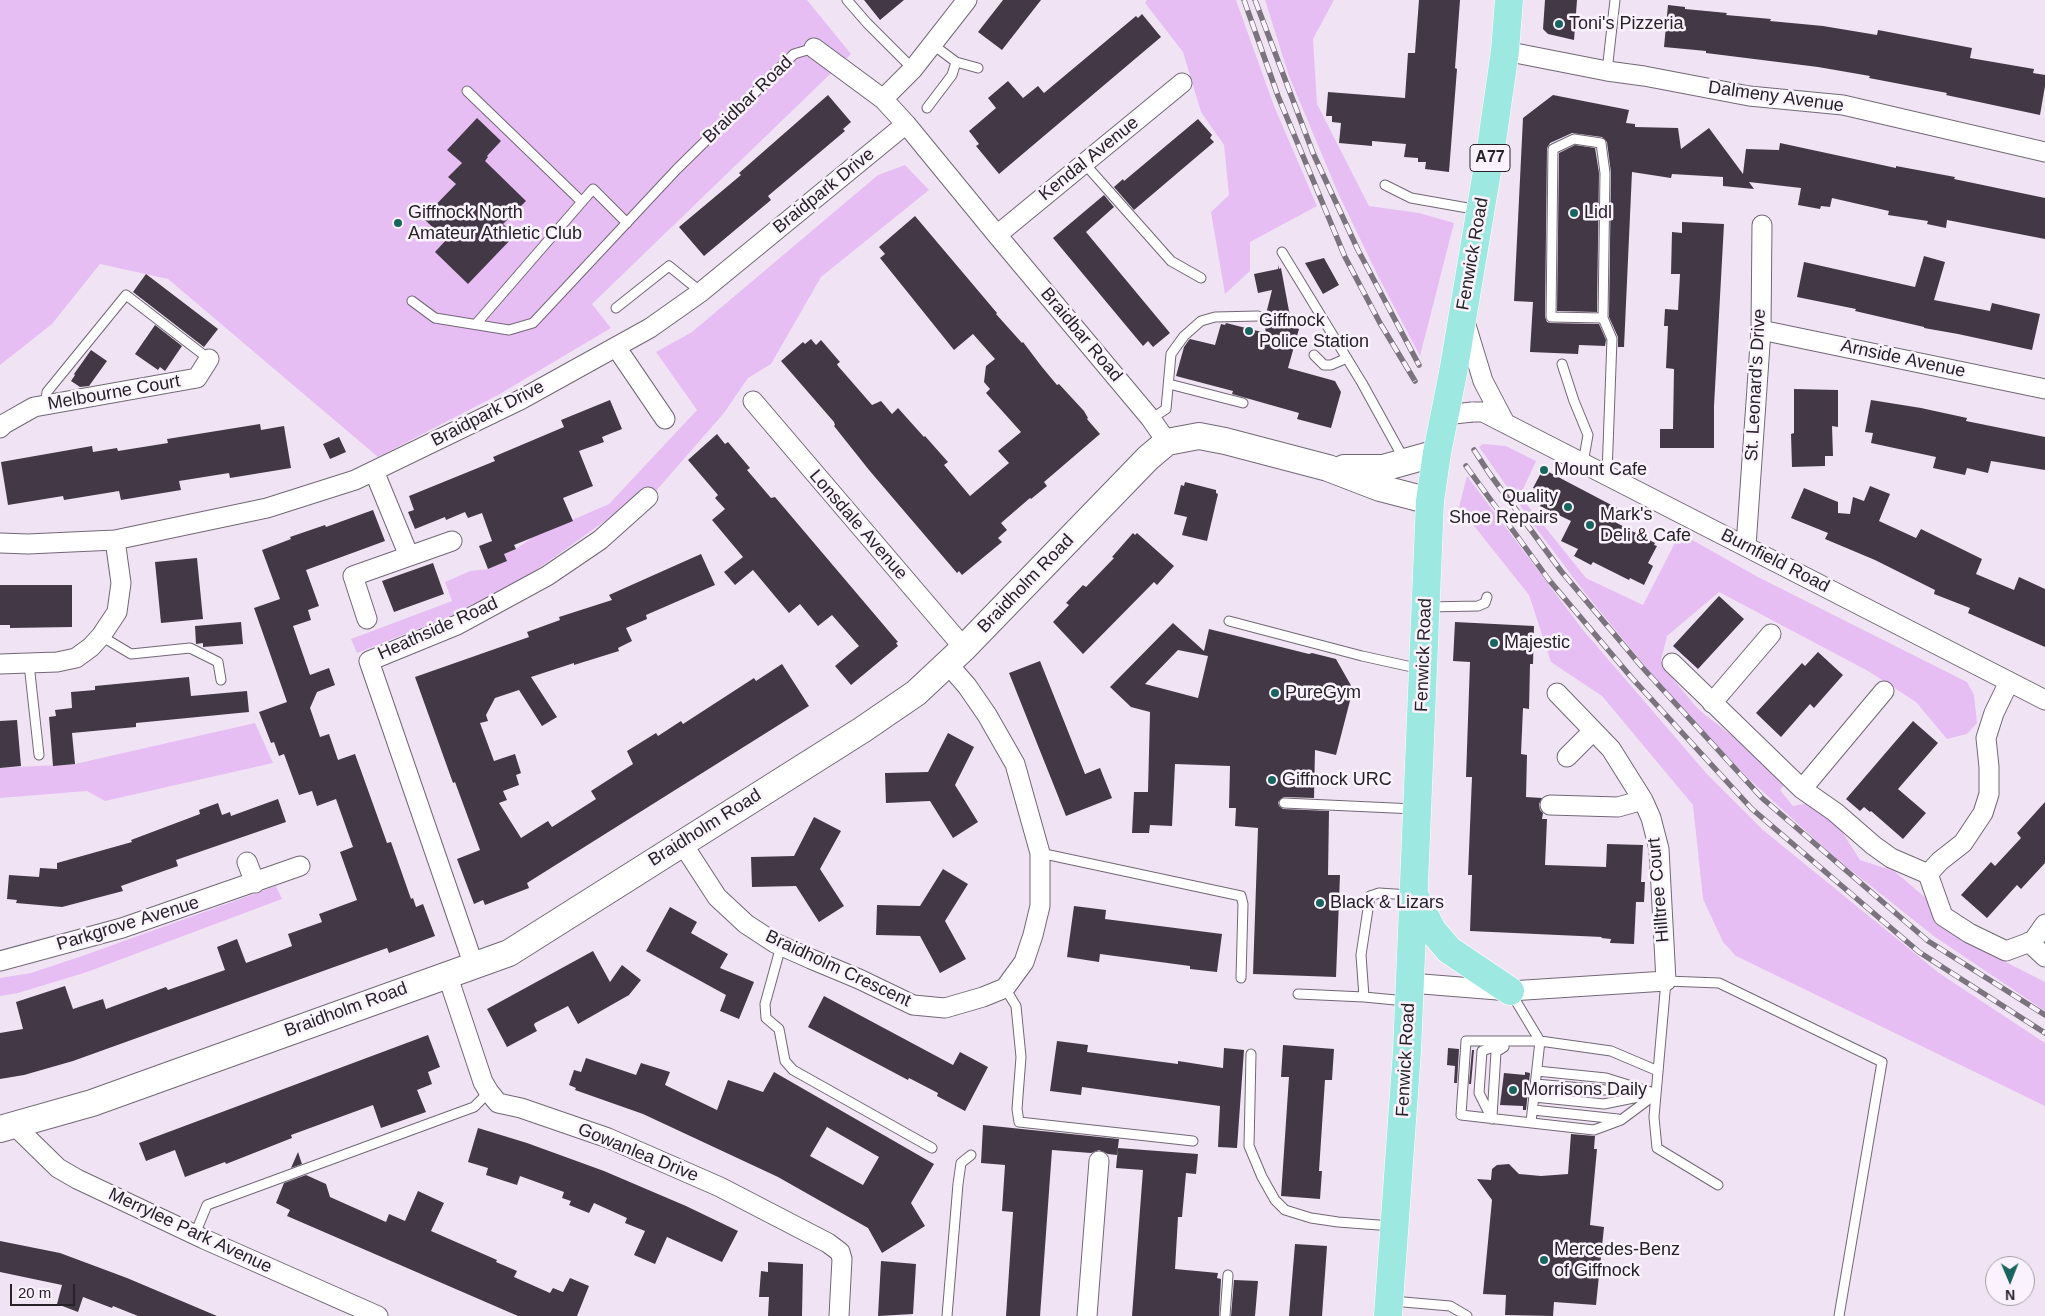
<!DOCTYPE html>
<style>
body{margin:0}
#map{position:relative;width:2045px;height:1316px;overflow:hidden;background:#f0e4f4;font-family:Arial,sans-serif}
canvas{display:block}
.north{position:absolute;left:1985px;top:1256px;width:50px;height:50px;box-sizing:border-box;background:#faf3fd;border:1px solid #a69fa8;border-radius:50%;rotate:179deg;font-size:14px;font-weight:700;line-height:20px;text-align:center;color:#272228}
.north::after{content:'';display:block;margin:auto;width:18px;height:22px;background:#18655f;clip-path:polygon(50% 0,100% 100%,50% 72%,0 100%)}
.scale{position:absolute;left:10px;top:1284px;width:65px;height:22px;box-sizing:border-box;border:2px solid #272228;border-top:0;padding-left:6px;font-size:15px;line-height:18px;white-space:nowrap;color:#272228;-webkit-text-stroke:4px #faf3fd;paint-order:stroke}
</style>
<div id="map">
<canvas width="2045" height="1316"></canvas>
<div class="north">N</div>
<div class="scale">20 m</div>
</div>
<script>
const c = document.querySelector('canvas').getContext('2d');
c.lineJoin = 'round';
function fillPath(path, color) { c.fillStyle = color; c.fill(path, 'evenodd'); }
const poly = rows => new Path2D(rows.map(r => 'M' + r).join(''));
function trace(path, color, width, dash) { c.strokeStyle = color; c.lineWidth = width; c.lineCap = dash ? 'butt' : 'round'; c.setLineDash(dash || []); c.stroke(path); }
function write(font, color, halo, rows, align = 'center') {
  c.font = font + ' Arial,sans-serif'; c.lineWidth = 5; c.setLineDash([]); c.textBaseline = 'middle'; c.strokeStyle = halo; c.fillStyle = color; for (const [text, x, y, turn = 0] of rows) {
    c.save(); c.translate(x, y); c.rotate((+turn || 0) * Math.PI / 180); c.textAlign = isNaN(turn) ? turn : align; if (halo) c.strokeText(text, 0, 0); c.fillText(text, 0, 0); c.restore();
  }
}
fillPath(poly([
 [0,0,807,0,851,54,592,304,611,328,498,395,378,457,168,279,100,264,52,324,0,365],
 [1147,0,1236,0,1274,106,1317,206,1250,242,1250,271,1225,294,1211,212,1229,195,1224,145,1201,112,1183,52,1145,3],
 [1265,0,1334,0,1313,39,1317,104,1369,206,1419,213,1454,223,1420,356,1378,276,1338,193,1289,76],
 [905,165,929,190,821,277,771,364,748,378,724,413,655,492,650,489,532,573,458,613,357,653,351,639,452,601,445,582,470,571,488,569,507,561,504,554,516,549,533,537,609,504,697,410,656,352,692,332,878,175],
 [1483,444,1506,446,1536,461,1520,496,1586,578,1643,605,1680,533,1756,576,1967,682,1974,695,1977,723,1967,734,1947,739,1916,702,1868,671,1719,592,1667,636,1661,660,1668,673,1698,709,1788,780,1780,790,1793,806,1808,803,1839,827,1860,860,1894,871,1926,898,1939,919,1986,952,2045,982,2045,1011,1935,937,1833,856,1748,778,1664,689,1585,593,1536,528,1479,447],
 [1467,476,1583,630,1706,773,1763,830,1939,973,2045,1043,2045,1106,1736,956,1723,942,1703,899,1693,805,1602,696,1551,662,1529,595,1459,507],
 [255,723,273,763,105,801,87,791,0,798,0,768,75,764],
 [276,886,282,899,87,972,18,993,0,996,0,978,31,973,85,955]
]), '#e7bef4');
fillPath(poly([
 [864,0,904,0,880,20],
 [1003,0,1041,0,1002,50,978,32],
 [1419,0,1460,0,1455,68,1457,69,1449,172,1425,169,1426,162,1418,162,1418,158,1404,157,1406,144,1372,141,1372,146,1339,143,1341,123,1332,122,1332,116,1326,116,1328,92,1405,98,1408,53,1415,53],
 [1545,0,1577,0,1574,40,1548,34,1543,29],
 [1668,5,1685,7,1685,9,1727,13,1726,15,1771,19,1770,21,1823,26,1877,35,1878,30,1972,48,1970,58,2034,69,2033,73,2045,75,2045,86,2040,115,1946,95,1947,93,1869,78,1870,76,1818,67,1706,53,1706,51,1664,47],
 [1142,14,1161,37,999,174,976,146,979,144,969,131,996,108,988,98,1008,81,1023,98,1038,86,1044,93,1136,16,1138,18],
 [828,95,851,122,843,129,845,131,768,196,771,200,704,256,679,227,741,175,739,173],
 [1553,95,1629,110,1626,123,1635,124,1635,127,1678,128,1681,149,1709,128,1743,174,1746,149,1779,150,1780,143,1896,168,1896,166,1955,177,1954,179,2045,198,2045,239,1947,220,1946,228,1927,224,1928,221,1888,215,1889,211,1832,198,1830,207,1821,206,1820,209,1798,205,1801,188,1749,182,1754,189,1723,186,1723,177,1672,174,1671,178,1632,172,1624,347,1618,347,1618,337,1609,317,1611,173,1607,142,1602,137,1572,133,1550,143,1547,148,1545,317,1547,322,1551,323,1599,324,1606,340,1605,346,1579,345,1578,354,1530,352,1533,302,1514,301,1523,118],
 [477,118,501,141,487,156,488,157,485,161,526,201,503,224,515,235,468,284,435,252,446,240,423,218,456,184,448,177,462,163,447,150],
 [1198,119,1212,135,1210,138,1214,142,1134,210,1114,187,1123,179,1124,181],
 [1575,145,1595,148,1599,173,1597,312,1557,311,1559,153],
 [1104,195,1114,207,1086,232,1170,333,1153,347,1148,341,1143,346,1053,238],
 [915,216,997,313,996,314,1022,343,1023,342,1042,367,1057,385,1059,384,1084,411,1088,418,1087,419,1100,434,1044,482,1047,486,1031,499,1030,498,1001,523,1007,530,998,538,1002,542,962,575,959,571,957,573,869,470,834,426,835,425,834,422,781,361,803,342,805,344,811,339,816,345,821,340,840,362,837,364,838,366,872,405,881,401,892,414,898,408,924,437,925,436,948,462,944,465,970,496,1009,463,998,451,1021,432,986,393,990,389,984,382,986,366,995,359,973,334,954,350,880,258,885,254,879,247],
 [1682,222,1724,224,1714,406,1714,448,1660,448,1660,429,1673,429,1674,369,1666,368,1668,326,1664,326,1665,309,1678,310,1680,274,1671,274,1672,232,1682,233],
 [1924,256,1945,262,1934,300,1990,311,1992,303,2040,314,2032,350,1958,334,1924,328,1924,327,1855,311,1856,309,1797,297,1804,262,1915,287],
 [1324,258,1339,285,1323,294,1305,263],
 [1279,265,1279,269,1281,268,1292,327,1299,329,1288,368,1335,381,1341,392,1331,428,1297,419,1299,413,1232,394,1233,391,1176,376,1184,347,1189,340,1190,339,1215,345,1221,324,1225,325,1226,323,1266,333,1264,322,1272,290,1258,293,1254,274,1278,269],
 [146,274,218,329,204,347,133,292],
 [155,325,182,346,165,371,160,367,158,370,135,354],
 [91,350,107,361,89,386,80,387,71,381,75,375,74,374],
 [1794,389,1838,390,1838,427,1832,426,1833,456,1825,456,1825,466,1792,467,1791,434,1794,433],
 [610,400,622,429,602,437,604,442,579,451,593,486,563,498,573,521,514,545,516,549,504,554,507,561,488,569,479,546,492,541,482,513,468,518,465,512,446,520,445,517,415,529,408,512,414,510,409,496,495,461,493,457,564,427,561,420],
 [1871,400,1921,408,1967,418,1966,421,2045,437,2045,470,1991,461,1988,473,1967,468,1965,475,1933,468,1936,457,1871,443,1873,433,1865,432],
 [260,424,261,430,284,426,291,468,230,478,229,473,179,481,181,490,121,500,119,491,64,500,63,496,8,505,1,462,92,446,93,452,117,448,118,451,168,443,167,439],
 [717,434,725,444,728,442,750,468,747,470,771,498,775,497,898,642,896,643,898,646,851,685,835,666,859,646,832,615,818,626,800,604,789,613,753,570,735,585,724,572,743,557,712,520,725,509,715,498,718,495,688,460],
 [339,437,346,452,330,459,323,444],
 [1543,469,1619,509,1613,521,1655,543,1654,545,1657,546,1648,563,1653,566,1644,585,1630,578,1629,580,1593,562,1591,565,1574,556,1578,549,1561,541,1571,521,1540,506,1544,499,1533,494,1536,489,1533,488],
 [1185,482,1216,490,1216,493,1218,494,1207,541,1182,535,1187,517,1174,514,1181,485,1184,486],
 [1870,486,1890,494,1879,521,1916,538,1921,529,1982,559,1976,574,2014,590,2019,577,2045,589,2045,647,1968,613,1970,608,1934,594,1935,590,1875,560,1825,539,1828,533,1791,518,1804,488,1838,502,1838,513,1850,514,1853,497,1864,501],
 [373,510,385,541,306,570,319,606,308,610,311,620,293,626,310,675,329,668,335,685,317,692,310,708,320,737,329,734,338,760,355,754,387,843,391,842,411,899,413,898,416,907,423,904,435,936,389,953,387,948,73,1061,24,1075,0,1079,0,1033,23,1029,16,1002,65,986,73,1009,103,999,106,1009,166,987,168,990,225,970,217,947,237,939,246,963,287,948,292,946,288,934,322,922,319,914,357,900,340,852,353,847,336,799,317,806,312,791,299,795,284,754,279,756,274,742,271,743,259,712,287,702,254,608,280,599,262,550,291,539,290,537,325,525,326,527],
 [1133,533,1135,535,1137,533,1174,566,1157,585,1154,582,1083,654,1053,622,1069,605,1066,603,1083,585,1086,587,1114,558,1112,557],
 [701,554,715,585,646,615,647,619,626,628,632,641,618,648,619,651,574,665,574,663,531,677,557,717,542,726,519,690,495,698,486,715,488,721,480,723,494,761,515,754,521,773,516,775,519,785,503,791,507,800,499,803,521,838,548,821,552,827,596,799,591,791,633,764,627,751,656,733,658,736,681,721,683,724,754,678,756,681,782,664,809,706,527,883,529,888,485,905,483,900,474,904,457,859,480,850,455,782,453,783,415,677,529,637,527,632,560,620,559,617,612,600,609,595],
 [197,558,203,619,161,623,155,562],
 [433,563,444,594,394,612,382,581],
 [0,585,72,585,72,627,10,628,10,625,0,625],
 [1719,596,1744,619,1698,669,1673,646],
 [241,622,243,644,203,647,203,643,196,644,195,626],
 [1455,622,1534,626,1533,664,1530,664,1529,709,1523,708,1521,754,1527,755,1526,797,1542,798,1539,804,1540,810,1543,813,1542,819,1547,819,1545,865,1606,867,1607,844,1643,845,1641,882,1645,882,1644,902,1636,902,1634,944,1610,943,1611,939,1601,938,1602,937,1470,931,1472,875,1468,875,1472,777,1466,777,1470,662,1453,661],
 [1173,623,1204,651,1209,629,1309,654,1312,653,1336,659,1353,689,1336,755,1315,750,1314,798,1284,797,1278,802,1279,806,1283,809,1329,811,1328,875,1340,875,1336,977,1253,974,1258,828,1235,826,1236,808,1229,808,1230,766,1175,764,1172,826,1150,825,1149,833,1132,833,1134,792,1148,792,1150,712,1131,707,1110,687],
 [1178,650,1208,656,1198,698,1145,684],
 [1818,652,1843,675,1814,708,1810,704,1781,737,1756,713,1802,663,1805,666],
 [1040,661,1085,774,1100,768,1112,798,1066,816,1009,673],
 [189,677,191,696,247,691,249,712,136,723,136,727,72,733,75,764,53,766,49,717,56,716,55,710,72,708,71,692,95,690,95,686],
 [17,720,21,766,0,768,0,721],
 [1913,721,1938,743,1898,789,1926,813,1903,839,1871,811,1870,812,1864,807,1860,811,1846,799],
 [948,733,974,747,955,785,978,822,953,838,930,801,886,803,885,773,928,772],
 [278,799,286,822,176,860,178,866,121,886,123,891,62,907,16,903,17,900,7,899,9,875,39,877,40,868,57,869,57,863,132,842,131,840,200,814,199,810,218,803,222,815,230,812,231,816],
 [2045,802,2045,863,2021,889,2017,885,1987,918,1961,895,1991,862,1995,866,2021,838,2017,833],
 [814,817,841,831,820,869,844,906,819,922,796,886,752,887,751,857,794,856],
 [943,869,968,884,945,921,966,959,940,973,920,936,876,935,877,905,920,906],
 [1074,906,1106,910,1105,919,1222,934,1217,972,1190,969,1190,966,1100,954,1099,962,1067,957],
 [670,907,697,922,691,933,728,954,720,968,754,982,739,1019,720,1011,726,995,646,951],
 [593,951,610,982,622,965,641,980,629,995,578,1024,568,1006,535,1023,534,1025,537,1031,507,1047,487,1009],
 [824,996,953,1065,960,1052,988,1067,965,1111,937,1096,938,1093,909,1078,908,1080,808,1027],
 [428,1035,440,1067,428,1072,432,1084,417,1090,426,1112,381,1128,373,1105,291,1135,292,1138,226,1164,225,1162,185,1177,175,1150,146,1161,139,1143],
 [1057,1041,1088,1045,1087,1052,1178,1064,1178,1061,1223,1068,1224,1048,1244,1050,1237,1148,1218,1147,1220,1106,1082,1087,1081,1095,1050,1091],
 [1283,1045,1334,1049,1332,1080,1325,1080,1319,1171,1322,1171,1320,1199,1281,1196,1289,1077,1281,1077],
 [1448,1048,1459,1049,1457,1083,1454,1083,1455,1066,1447,1065],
 [1472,1050,1474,1050,1471,1084,1469,1084],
 [586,1058,636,1075,641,1063,670,1072,665,1085,717,1110,728,1080,763,1092,774,1072,934,1164,911,1203,925,1226,882,1253,868,1228,778,1177,643,1114,575,1090,576,1088,569,1085,574,1070,581,1072],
 [827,1127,879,1157,863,1185,810,1156],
 [1525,1072,1530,1073,1526,1110,1523,1110,1523,1106,1500,1105,1504,1073,1525,1075],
 [1541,1091,1599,1096,1598,1097],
 [983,1125,1119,1139,1117,1155,1108,1154,1099,1150,1091,1153,1052,1150,1040,1316,1006,1316,1013,1212,1002,1211,1005,1165,981,1163],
 [478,1128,527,1143,604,1171,686,1206,738,1231,722,1262,667,1237,655,1264,634,1255,645,1231,625,1223,627,1218,594,1203,589,1213,569,1205,571,1201,562,1198,564,1192,520,1176,517,1185,486,1175,488,1168,468,1162],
 [1571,1134,1595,1136,1594,1149,1597,1149,1590,1225,1604,1227,1596,1305,1554,1302,1553,1316,1505,1315,1506,1295,1483,1294,1492,1200,1477,1179,1491,1180,1492,1169,1497,1165,1509,1164,1519,1174,1541,1176,1568,1174],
 [1118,1148,1198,1154,1196,1174,1186,1173,1182,1217,1178,1217,1175,1269,1218,1273,1217,1278,1221,1279,1219,1316,1132,1316,1143,1170,1116,1168],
 [298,1152,302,1164,291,1168],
 [306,1175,326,1184,330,1197,386,1222,389,1214,405,1221,418,1191,444,1203,431,1231,497,1260,496,1262,517,1271,514,1277,550,1293,553,1288,563,1292,570,1278,589,1286,577,1316,518,1316,287,1216,290,1210,276,1203,284,1183],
 [0,1241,60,1253,127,1278,217,1316,138,1316,113,1306,112,1308,83,1297,78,1312,57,1304,62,1285,0,1272],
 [1295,1244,1327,1246,1322,1316,1289,1316],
 [881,1261,916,1264,913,1314,878,1316],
 [768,1262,803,1264,802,1316,768,1316,769,1297,759,1297,761,1271,768,1272],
 [1234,1280,1258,1281,1255,1316,1231,1316]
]), '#433946');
const lane = poly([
 [847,0,867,23,913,69],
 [932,44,956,62,978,68],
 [1607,71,1615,0],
 [467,91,582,202],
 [927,108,952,75,956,62],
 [1084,163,1171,261,1201,278],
 [1385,185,1411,198,1479,210],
 [1282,252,1362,383,1405,461],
 [412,301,435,318,509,330,533,323,677,169,794,54,814,48],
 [616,308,669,266,701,292],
 [1603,318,1551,317,1553,149,1574,139,1601,143,1605,173,1603,318,1612,339,1607,474],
 [476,324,593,189,627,223],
 [1314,355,1324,365,1331,365,1347,358],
 [1562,364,1574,401,1588,435,1583,463],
 [1169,384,1243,403],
 [45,405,47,392,126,295,209,359],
 [1151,419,1166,409,1171,354,1184,336,1201,321,1215,317,1258,316],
 [1428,607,1478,606,1485,603,1487,597],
 [1229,621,1362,656,1421,669],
 [101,636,131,654,190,648,218,662,221,680],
 [29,664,39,755],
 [1284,803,1415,809],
 [1040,853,1241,896,1243,904,1241,978],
 [781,946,765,1004,766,1018,779,1029,785,1061,793,1070,932,1148],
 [1005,988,1016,1006,1021,1057,1017,1109,1019,1122,1193,1141],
 [1511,993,1540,1041,1531,1122],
 [1298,994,1364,997],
 [1406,1001,1364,997,1361,955,1370,896,1379,893,1410,895],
 [1251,1054,1249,1146,1262,1177,1275,1200,1285,1210,1311,1218,1338,1222,1392,1226],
 [1537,1071,1606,1078,1654,1093],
 [1535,1084,1641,1093],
 [1656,1094,1621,1120,1594,1130,1461,1115,1466,1041,1540,1041,1611,1051,1658,1071],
 [1534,1097,1604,1104,1653,1094],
 [1533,1110,1618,1119],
 [1492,1117,1496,1052,1504,1047],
 [1492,1119,1479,1093,1482,1051,1505,1043],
 [1718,1185,1657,1148,1654,1117,1666,981,1719,983,1882,1062,1839,1316],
 [195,1234,207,1205,474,1107,489,1092],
 [1392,1301,1450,1306,1467,1316],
 [947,1316,958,1184,961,1163,971,1155],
 [1225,1316,1228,1275]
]);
const street = poly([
 [814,48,883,99,906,124,997,235,1151,419,1167,442],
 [1505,51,1607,71,1644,76,1749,96,1843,105,2045,152],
 [883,99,913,69,967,0],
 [997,235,1182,83],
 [1465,322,1483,381,1505,423],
 [1761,330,2045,389],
 [616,347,665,419],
 [753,401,964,648],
 [1472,412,1483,412,2045,700],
 [0,428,4,424,34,407,197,378,209,359],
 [374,471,409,556],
 [0,543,28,544,115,540,267,508,355,480,520,400,650,328,701,292,906,124],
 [1746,546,1761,330,1762,225],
 [367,619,353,576,452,541],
 [1672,663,1802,789,1835,812,1873,845,1891,858,1928,874,1943,916,1969,933,2006,951,2033,941,2045,924],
 [0,664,57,662,76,658,91,647,101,636,117,612,121,583,115,540],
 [1712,703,1771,634],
 [1567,757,1593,731],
 [1802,789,1884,691],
 [1550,805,1618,807,1643,800],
 [682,843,717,897,746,924,775,943,811,959,859,979,913,1005,945,1008,983,997,1005,988,1024,962,1033,935,1040,906,1040,853,1015,764,987,715,967,686,947,663],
 [247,862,255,883],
 [1928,874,1940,861,1963,843,1983,813,1989,794,1989,767,1986,738,1994,713,2009,682],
 [2029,942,2045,957],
 [0,961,122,928,300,866],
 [474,966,369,661,457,625,547,576,600,540,648,497],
 [447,974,483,1082,489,1092,498,1103,521,1108,608,1138,720,1187,828,1243,840,1252,842,1259,839,1316],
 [1410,983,1510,991,1666,981,1659,849,1651,818,1643,800,1611,749,1557,693],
 [15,1126,58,1168,77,1179,204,1239,378,1316],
 [1087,1316,1099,1161]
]);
const secondary = poly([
 [1344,468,1383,468,1437,453],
 [0,1129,92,1103,509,953,862,730,916,693,964,648,1148,458,1167,442,1199,436,1225,441,1328,468,1380,488,1430,501]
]);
const primary = poly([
 [1453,373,1491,148,1505,51,1509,0],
 [1415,897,1432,930,1449,950,1510,991],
 [1388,1316,1407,1051,1430,501,1437,453]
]);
trace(lane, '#726776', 11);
trace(street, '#726776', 21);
trace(secondary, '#726776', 28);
trace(primary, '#fff', 29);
trace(lane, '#fff', 9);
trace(street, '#fff', 19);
trace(secondary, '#fff', 26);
trace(primary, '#9ee8e2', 28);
const rail = poly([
 [1244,0,1278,96,1345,257,1380,323,1415,381],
 [1255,0,1313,153,1358,250,1419,365],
 [1474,450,1489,473,1561,571,1642,667,1762,798,1928,941,2045,1015],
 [1466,466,1549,580,1631,677,1752,809,1919,952,2045,1033]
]);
trace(rail, '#7b737e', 5.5);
trace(rail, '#faf3fd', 4, [11]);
const streetBridge = poly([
 [1445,415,1472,412]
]);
const primaryBridge = poly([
 [1437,453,1453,373]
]);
trace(streetBridge, '#726776', 21, []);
trace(primaryBridge, '#fff', 29, []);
trace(streetBridge, '#fff', 19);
trace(primaryBridge, '#9ee8e2', 28);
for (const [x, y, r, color] of [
 [1559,24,5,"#18655f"],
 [1574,213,5,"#18655f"],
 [398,223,5,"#18655f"],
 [1249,331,5,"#18655f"],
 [1544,470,5,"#18655f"],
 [1568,507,5,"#18655f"],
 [1590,525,5,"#18655f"],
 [1494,643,5,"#18655f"],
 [1275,693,5,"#18655f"],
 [1272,780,5,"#18655f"],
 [1320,903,5,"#18655f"],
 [1513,1090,5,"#18655f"],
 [1544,1260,5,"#18655f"]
]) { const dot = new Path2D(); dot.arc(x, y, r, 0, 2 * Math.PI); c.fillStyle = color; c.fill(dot); trace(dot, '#faf3fd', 2); }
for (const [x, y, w] of [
 [1490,158,40]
]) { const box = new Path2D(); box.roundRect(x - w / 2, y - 13.5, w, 27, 4); c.fillStyle = '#faf3fd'; c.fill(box); trace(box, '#272228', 1); }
write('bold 16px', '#272228', null, [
 ["A77",1490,158]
]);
write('18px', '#272228', '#faf3fd', [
 ["Toni's Pizzeria",1569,24],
 ["Giffnock North",408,213],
 ["Amateur Athletic Club",408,234],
 ["Lidl",1584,213],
 ["Giffnock",1259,321],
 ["Police Station",1259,342],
 ["Mount Cafe",1554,470],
 ["Quality",1558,497,"right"],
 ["Shoe Repairs",1558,518,"right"],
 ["Mark's",1600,515],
 ["Deli & Cafe",1600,536],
 ["Majestic",1504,643],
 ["PureGym",1285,693],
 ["Giffnock URC",1282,780],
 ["Black & Lizars",1330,903],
 ["Morrisons Daily",1523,1090],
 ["Mercedes-Benz",1554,1250],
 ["of Giffnock",1554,1271]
], 'left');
write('18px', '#272228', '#faf3fd', [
 ["Dalmeny Avenue",1776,97,8],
 ["Braidbar Road",748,100,-44],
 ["Kendal Avenue",1089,159,-39],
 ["Braidpark Drive",824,191,-39],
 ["Fenwick Road",1473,254,-80],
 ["Braidbar Road",1081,335,50],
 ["Arnside Avenue",1903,359,12],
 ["St. Leonard's Drive",1756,385,-87],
 ["Melbourne Court",114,393,-10],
 ["Braidpark Drive",488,414,-27],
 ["Lonsdale Avenue",858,525,49],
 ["Burnfield Road",1775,561,27],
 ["Braidholm Road",1026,584,-46],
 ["Heathside Road",438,629,-24],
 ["Fenwick Road",1424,655,-88],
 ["Braidholm Road",705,828,-32],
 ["Hilltree Court",1659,890,-95],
 ["Parkgrove Avenue",128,924,-17],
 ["Braidholm Crescent",838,969,25],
 ["Braidholm Road",346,1010,-20],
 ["Fenwick Road",1406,1060,-87],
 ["Gowanlea Drive",638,1153,22],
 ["Merrylee Park Avenue",190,1231,25]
]);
</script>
